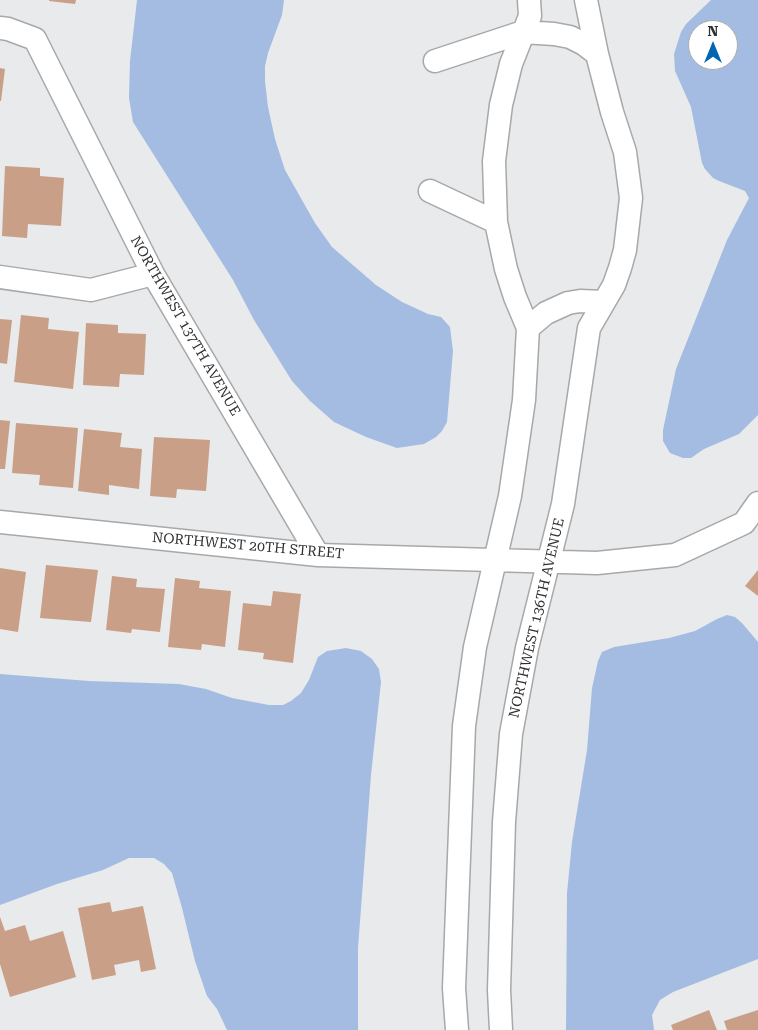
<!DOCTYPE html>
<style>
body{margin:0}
#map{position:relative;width:758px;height:1030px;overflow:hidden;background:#e8eaeb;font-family:"Roboto Serif",serif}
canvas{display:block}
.north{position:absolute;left:688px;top:20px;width:50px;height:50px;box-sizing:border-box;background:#fff;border:1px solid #acacac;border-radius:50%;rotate:0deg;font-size:14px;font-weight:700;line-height:20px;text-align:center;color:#2f2f30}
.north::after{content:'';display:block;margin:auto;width:18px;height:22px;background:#0066b2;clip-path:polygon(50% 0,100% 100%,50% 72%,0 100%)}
</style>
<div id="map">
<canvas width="758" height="1030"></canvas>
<div class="north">N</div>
</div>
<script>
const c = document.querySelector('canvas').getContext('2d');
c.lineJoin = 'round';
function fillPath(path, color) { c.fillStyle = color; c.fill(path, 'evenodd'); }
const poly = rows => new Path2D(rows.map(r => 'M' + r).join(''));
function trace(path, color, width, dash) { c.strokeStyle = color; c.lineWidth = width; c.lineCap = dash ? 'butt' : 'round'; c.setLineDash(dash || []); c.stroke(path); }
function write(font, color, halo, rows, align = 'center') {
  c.font = font + ' "Roboto Serif",serif'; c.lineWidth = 4.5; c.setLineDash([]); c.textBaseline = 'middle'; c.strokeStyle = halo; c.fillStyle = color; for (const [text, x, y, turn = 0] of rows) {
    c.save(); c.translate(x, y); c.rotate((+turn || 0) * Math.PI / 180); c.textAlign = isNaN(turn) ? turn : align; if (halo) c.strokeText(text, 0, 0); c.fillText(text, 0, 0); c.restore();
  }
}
fillPath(poly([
 [137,0,284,0,282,15,268,53,265,66,265,81,268,107,275,139,285,170,315,223,332,247,376,285,402,302,428,314,441,317,450,327,453,351,447,422,442,431,436,437,424,444,397,448,366,437,334,422,310,401,292,381,254,320,233,280,133,122,129,98,130,61],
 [711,0,758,0,758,415,739,434,704,449,691,458,683,458,670,453,663,441,663,430,676,369,727,240,749,198,745,191,719,181,713,178,705,169,702,163,691,107,675,71,674,54,681,32,686,24],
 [698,30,728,30,728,60,698,60],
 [727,615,735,617,742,623,758,642,758,959,673,992,660,1000,652,1015,654,1030,566,1030,567,893,572,842,587,750,592,688,598,661,602,652,614,647,669,638,695,631,717,619],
 [346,648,361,651,372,659,379,669,381,682,371,775,358,948,358,1030,227,1030,217,1009,207,996,195,961,182,908,172,873,164,864,154,858,129,858,103,870,57,884,0,905,0,674,89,681,179,684,206,689,232,698,269,705,283,705,291,701,301,693,309,680,318,657,327,651]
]), '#a4bce2');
fillPath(poly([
 [49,0,76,0,75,4,49,1],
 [0,68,5,69,1,101,0,101],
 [5,166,40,168,40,176,64,178,61,226,28,224,27,238,2,236],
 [21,315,49,318,48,329,79,332,73,389,14,382],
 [0,319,12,320,7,364,0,363],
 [86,323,118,325,118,333,146,334,144,375,120,374,119,387,83,385],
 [0,420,10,421,5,469,0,469],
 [16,423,78,428,73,488,39,485,40,475,12,473],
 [84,429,122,433,120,447,142,449,139,489,109,485,109,495,78,491],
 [154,437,210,440,206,491,177,489,176,498,150,496],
 [46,565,98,570,91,622,40,618],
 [0,568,26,572,18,632,0,629],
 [758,570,758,596,745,586],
 [112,576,137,579,136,587,165,589,160,632,132,629,131,633,106,630],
 [175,578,200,581,199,588,231,591,225,647,202,644,201,650,168,647],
 [273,591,301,594,293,663,263,659,264,653,238,650,243,603,271,606],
 [110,902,112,912,143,906,156,969,141,972,139,960,114,965,116,975,92,980,78,908],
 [0,917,5,931,25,925,30,941,63,931,76,977,10,997,0,964],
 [709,1010,717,1030,673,1030,671,1025],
 [758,1010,758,1030,727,1030,724,1021]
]), '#c99f87');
const minor = poly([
 [0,28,8,29,35,39,153,274,318,555],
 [435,61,523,32,554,34,570,37,584,44,597,54],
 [430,191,496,222],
 [0,277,91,290,153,274],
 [528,328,546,313,568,303,580,301,604,302],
 [0,522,318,555,597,563,675,555,744,523,758,503],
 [457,1030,454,988,464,726,475,647,510,496,524,400,528,328,515,297,506,269,496,222,494,161,501,105,511,64,530,16,529,0],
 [501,1030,499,990,504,822,511,734,527,648,563,504,589,328,614,285,620,268,625,250,631,198,625,152,612,112,597,54,586,0]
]);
trace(minor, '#a7a8aa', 25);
trace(minor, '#fff', 22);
write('14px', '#2f2f30', '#fff', [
 ["NORTHWEST 137TH AVENUE",185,326,60],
 ["NORTHWEST 20TH STREET",248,546,5],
 ["NORTHWEST 136TH AVENUE",537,618,-77]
]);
</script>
